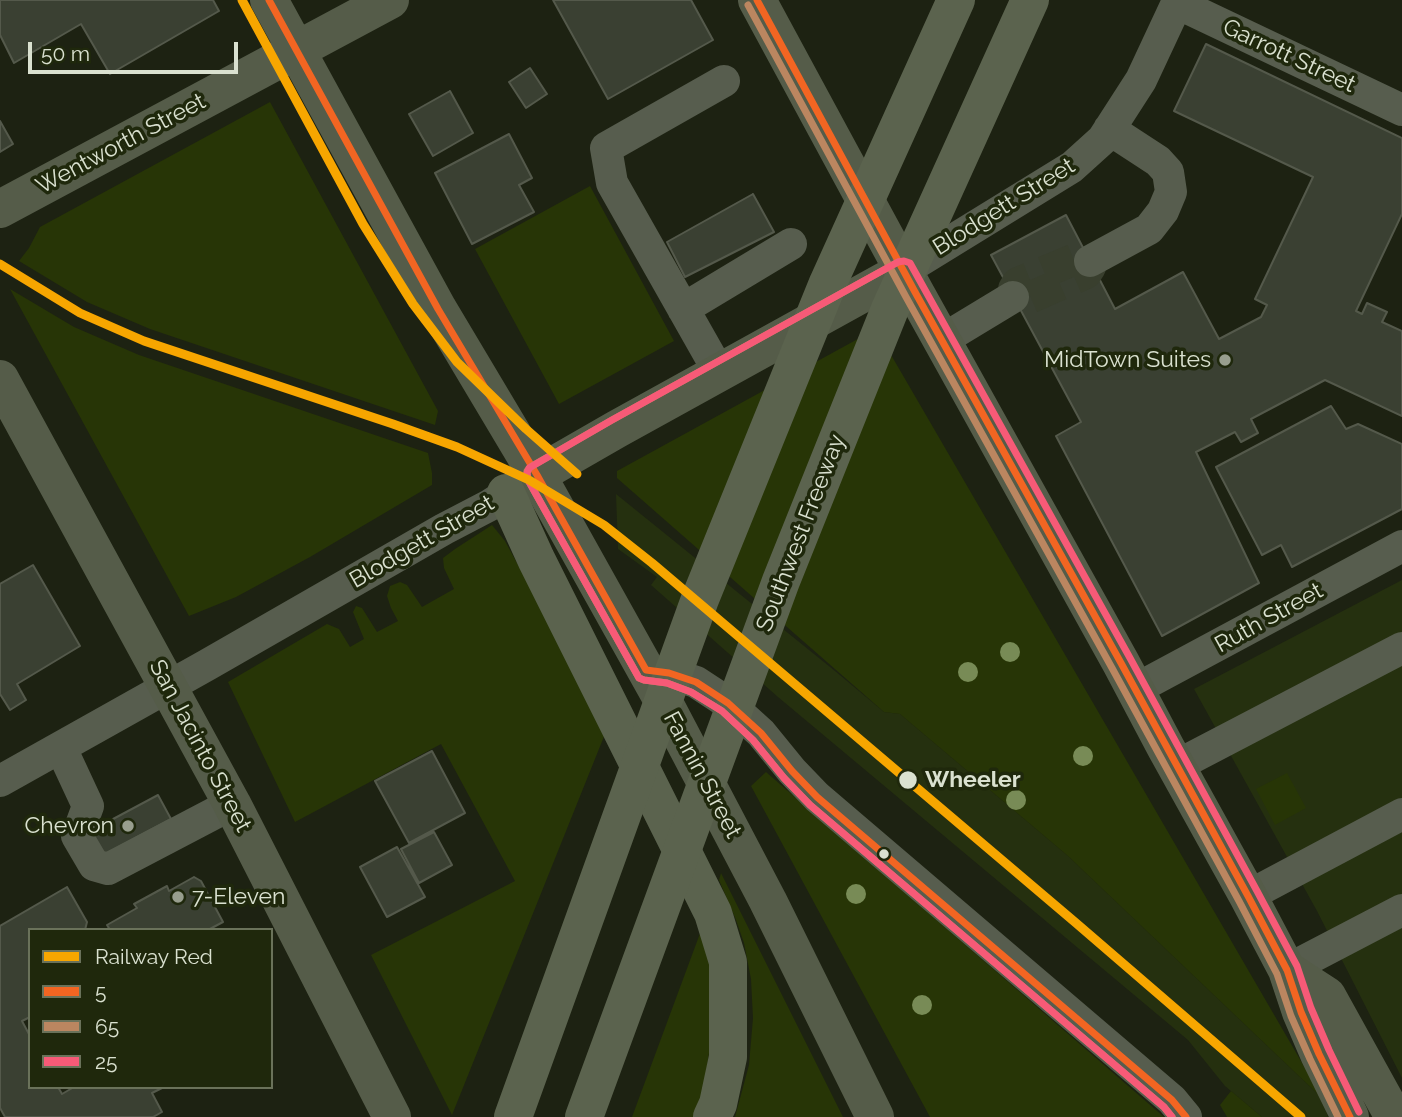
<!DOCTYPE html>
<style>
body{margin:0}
#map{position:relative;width:1402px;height:1117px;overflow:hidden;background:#1d2212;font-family:Raleway,sans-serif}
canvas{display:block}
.legend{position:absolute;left:28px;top:928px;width:245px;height:161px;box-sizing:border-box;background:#1f280c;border:2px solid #6a725a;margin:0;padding:9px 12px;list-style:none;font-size:21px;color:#dae1d0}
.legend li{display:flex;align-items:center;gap:14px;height:35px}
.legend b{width:35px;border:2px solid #6a725a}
.scale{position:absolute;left:28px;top:42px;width:210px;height:32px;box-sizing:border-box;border:4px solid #dae1d0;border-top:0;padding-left:9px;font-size:21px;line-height:24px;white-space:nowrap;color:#dae1d0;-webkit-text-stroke:5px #1f280c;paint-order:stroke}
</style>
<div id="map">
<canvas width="1402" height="1117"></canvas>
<ul class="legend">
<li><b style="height:9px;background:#f7a600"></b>Railway Red</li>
<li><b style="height:9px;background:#f26522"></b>5</li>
<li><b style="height:9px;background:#bb8660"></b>65</li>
<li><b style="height:9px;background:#f75a77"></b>25</li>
</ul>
<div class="scale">50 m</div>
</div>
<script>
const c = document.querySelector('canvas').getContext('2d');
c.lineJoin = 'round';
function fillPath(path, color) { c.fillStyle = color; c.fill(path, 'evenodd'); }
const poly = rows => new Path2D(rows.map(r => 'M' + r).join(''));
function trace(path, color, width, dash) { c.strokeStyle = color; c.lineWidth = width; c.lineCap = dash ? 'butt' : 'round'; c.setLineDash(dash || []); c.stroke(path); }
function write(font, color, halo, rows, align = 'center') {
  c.font = font + ' Raleway,sans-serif'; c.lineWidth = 7; c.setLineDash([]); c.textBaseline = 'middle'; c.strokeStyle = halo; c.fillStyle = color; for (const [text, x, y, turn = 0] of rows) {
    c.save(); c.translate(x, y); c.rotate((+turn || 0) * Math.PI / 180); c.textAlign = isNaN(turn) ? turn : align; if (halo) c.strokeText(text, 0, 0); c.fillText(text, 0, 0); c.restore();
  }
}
fillPath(poly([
 [616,494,835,671,884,712,900,714,1068,856,1323,1099,1328,1117,1262,1117,1225,1086,1188,1040,778,697,651,585,657,577,618,549],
 [1402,580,1402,1078,1317,911,1194,689]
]), '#25300f');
fillPath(poly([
 [270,102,438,411,435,425,150,329,87,302,19,261,29,248,40,227],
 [590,186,674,341,559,404,475,249],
 [10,289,74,327,139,355,428,453,432,473,432,485,310,557,236,597,189,616],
 [876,329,1323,1099,1068,856,900,714,884,712,617,478,617,471],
 [492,525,505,541,607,729,452,1115,371,955,515,881,441,744,295,822,228,682,327,624,339,629,350,647,364,639,353,612,356,606,362,608,377,632,398,621,391,608,387,596,390,586,400,582,407,585,422,607,454,589,444,568,443,558,455,549],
 [766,772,1164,1117,930,1117,751,786],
 [1287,773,1306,808,1275,825,1256,789],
 [721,873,843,1117,735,1117,749,1065,753,1018,751,979,744,943,736,920,719,880],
 [702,928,719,990,699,1117,632,1117],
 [1231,1091,1262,1117,1227,1117,1220,1105]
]), '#273506');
const building = poly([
 [0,0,213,0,219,11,110,74,81,24,14,63,0,35,0,0],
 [553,0,691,0,713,40,608,99,553,0],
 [1206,44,1402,138,1402,214,1356,311,1362,314,1367,303,1387,312,1382,322,1402,331,1402,416,1325,380,1251,419,1258,433,1241,442,1235,432,1196,452,1259,583,1162,636,1056,436,1081,422,991,255,1066,215,1115,309,1183,272,1219,339,1261,317,1267,305,1255,299,1313,177,1174,111,1206,44],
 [530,68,547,94,526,108,509,82,530,68],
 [450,91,473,133,433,156,409,114,450,91],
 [0,121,13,144,0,152,0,121],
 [509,134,532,178,519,185,534,212,472,244,435,173,509,134],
 [753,194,774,232,685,277,667,242,753,194],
 [1331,406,1346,429,1358,424,1402,444,1402,509,1292,567,1281,545,1262,555,1216,467,1331,406],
 [33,565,80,646,17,684,26,700,10,710,0,694,0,584,33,565],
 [432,751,465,813,409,843,375,781,432,751],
 [158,795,171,819,98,858,85,834,158,795],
 [434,832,452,865,419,883,401,849,434,832],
 [397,847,425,897,387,917,360,867,397,847],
 [194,877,201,881,223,922,208,930,110,930,107,925,137,908,134,904,167,886,169,891,194,877],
 [67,887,87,922,85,930,30,930,30,1017,22,1021,30,1036,30,1087,58,1087,62,1094,74,1087,164,1087,152,1093,162,1112,153,1117,5,1117,0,1108,0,926,67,887]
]);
fillPath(building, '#3a4032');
trace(building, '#54594b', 2);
trace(poly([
 [1085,257,1090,261,1090,267,1086,273,1020,302,1013,297,1014,289,1018,283,1078,258,1085,257]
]), '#393f2e', 32, [32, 16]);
trace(poly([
 [1090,261,1149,229,1163,211,1171,192,1168,172,1158,161,1109,129],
 [903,271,1072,167,1103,139,1141,80,1177,3,1402,110],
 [683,309,791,244],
 [942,340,1013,297],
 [719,372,612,183,606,148,724,81],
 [648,670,669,673,696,682,728,703,761,733,792,771,817,797,1172,1100,1186,1117],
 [1136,689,1402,546],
 [61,748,88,806,77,836,94,865,108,869,232,804],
 [1176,766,1402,648],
 [0,781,207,665,444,529,490,505,527,481],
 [1248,896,1402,814],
 [1287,970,1402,910]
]), '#575d4e', 32);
trace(poly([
 [269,0,438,309,537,475,662,699,768,901,875,1117],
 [757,0,915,292,1121,663,1166,748,1248,896,1287,970,1301,1012,1319,1054,1350,1117],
 [0,209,390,0],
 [0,379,232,804,392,1117],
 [537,475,617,429,903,271],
 [1287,970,1327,996,1394,1117]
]), '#555c49', 38);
trace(poly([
 [506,493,536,559,713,913,728,962,728,1057,718,1104,712,1117]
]), '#5b634e', 38);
trace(poly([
 [513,1117,700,599,828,283,956,0],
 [584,1117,781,581,890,309,1030,0]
]), '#5b634e', 38);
trace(poly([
 [269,0,438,309,537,475,646,670,669,673,696,682,728,703,761,733,792,771,817,797,1172,1100,1186,1117],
 [757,0,915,292,1121,663,1248,896,1287,970,1301,1012,1319,1054,1350,1117]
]), '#f26522', 7);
trace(poly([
 [748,5,906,297,1112,668,1239,901,1277,974,1291,1016,1310,1059,1338,1117],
 [898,262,612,420,532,466,527,471,527,478,639,678,644,680,667,683,691,692,722,711,753,740,784,778,810,805,1164,1107,1172,1117]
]), '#bb8660', 7);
trace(poly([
 [1172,1117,1164,1107,810,805,784,778,753,740,722,711,691,692,667,683,644,680,639,678,528,480,527,473,529,468,612,420,898,262,904,261,910,263,1130,658,1257,891,1297,966,1311,1008,1329,1050,1359,1112]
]), '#f75a77', 7);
trace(poly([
 [242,0,363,224,413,304,457,362,526,429,577,474],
 [0,264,80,313,144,341,393,424,457,447,529,480,604,525,652,563,1076,923,1301,1117]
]), '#f7a600', 9);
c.fillStyle = '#788b56';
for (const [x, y] of [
 [1010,652],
 [968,672],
 [1083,756],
 [1016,800],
 [856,894],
 [922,1005]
]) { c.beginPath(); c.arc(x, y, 10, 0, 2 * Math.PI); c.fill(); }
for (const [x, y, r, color] of [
 [1225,360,7,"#989e8e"],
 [908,780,10,"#dae1d0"],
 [128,826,7,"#989e8e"],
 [884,854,6,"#dae1d0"],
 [178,897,7,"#989e8e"]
]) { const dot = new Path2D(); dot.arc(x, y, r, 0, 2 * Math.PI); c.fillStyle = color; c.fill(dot); trace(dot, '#1f280c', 2.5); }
write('23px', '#dae1d0', '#1f280c', [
 ["Garrott Street",1289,56,25],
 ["Wentworth Street",121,144,-28],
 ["Blodgett Street",1004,207,-32],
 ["Southwest Freeway",801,533,-69],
 ["Blodgett Street",422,542,-30],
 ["Ruth Street",1269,618,-29],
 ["San Jacinto Street",200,746,62],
 ["Fannin Street",702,775,62]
]);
write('23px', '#dae1d0', '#1f280c', [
 ["MidTown Suites",1211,360],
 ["Chevron",114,826],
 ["7-Eleven",192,897,"left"]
], 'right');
write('bold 23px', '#dae1d0', '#1f280c', [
 ["Wheeler",925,780]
], 'left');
</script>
